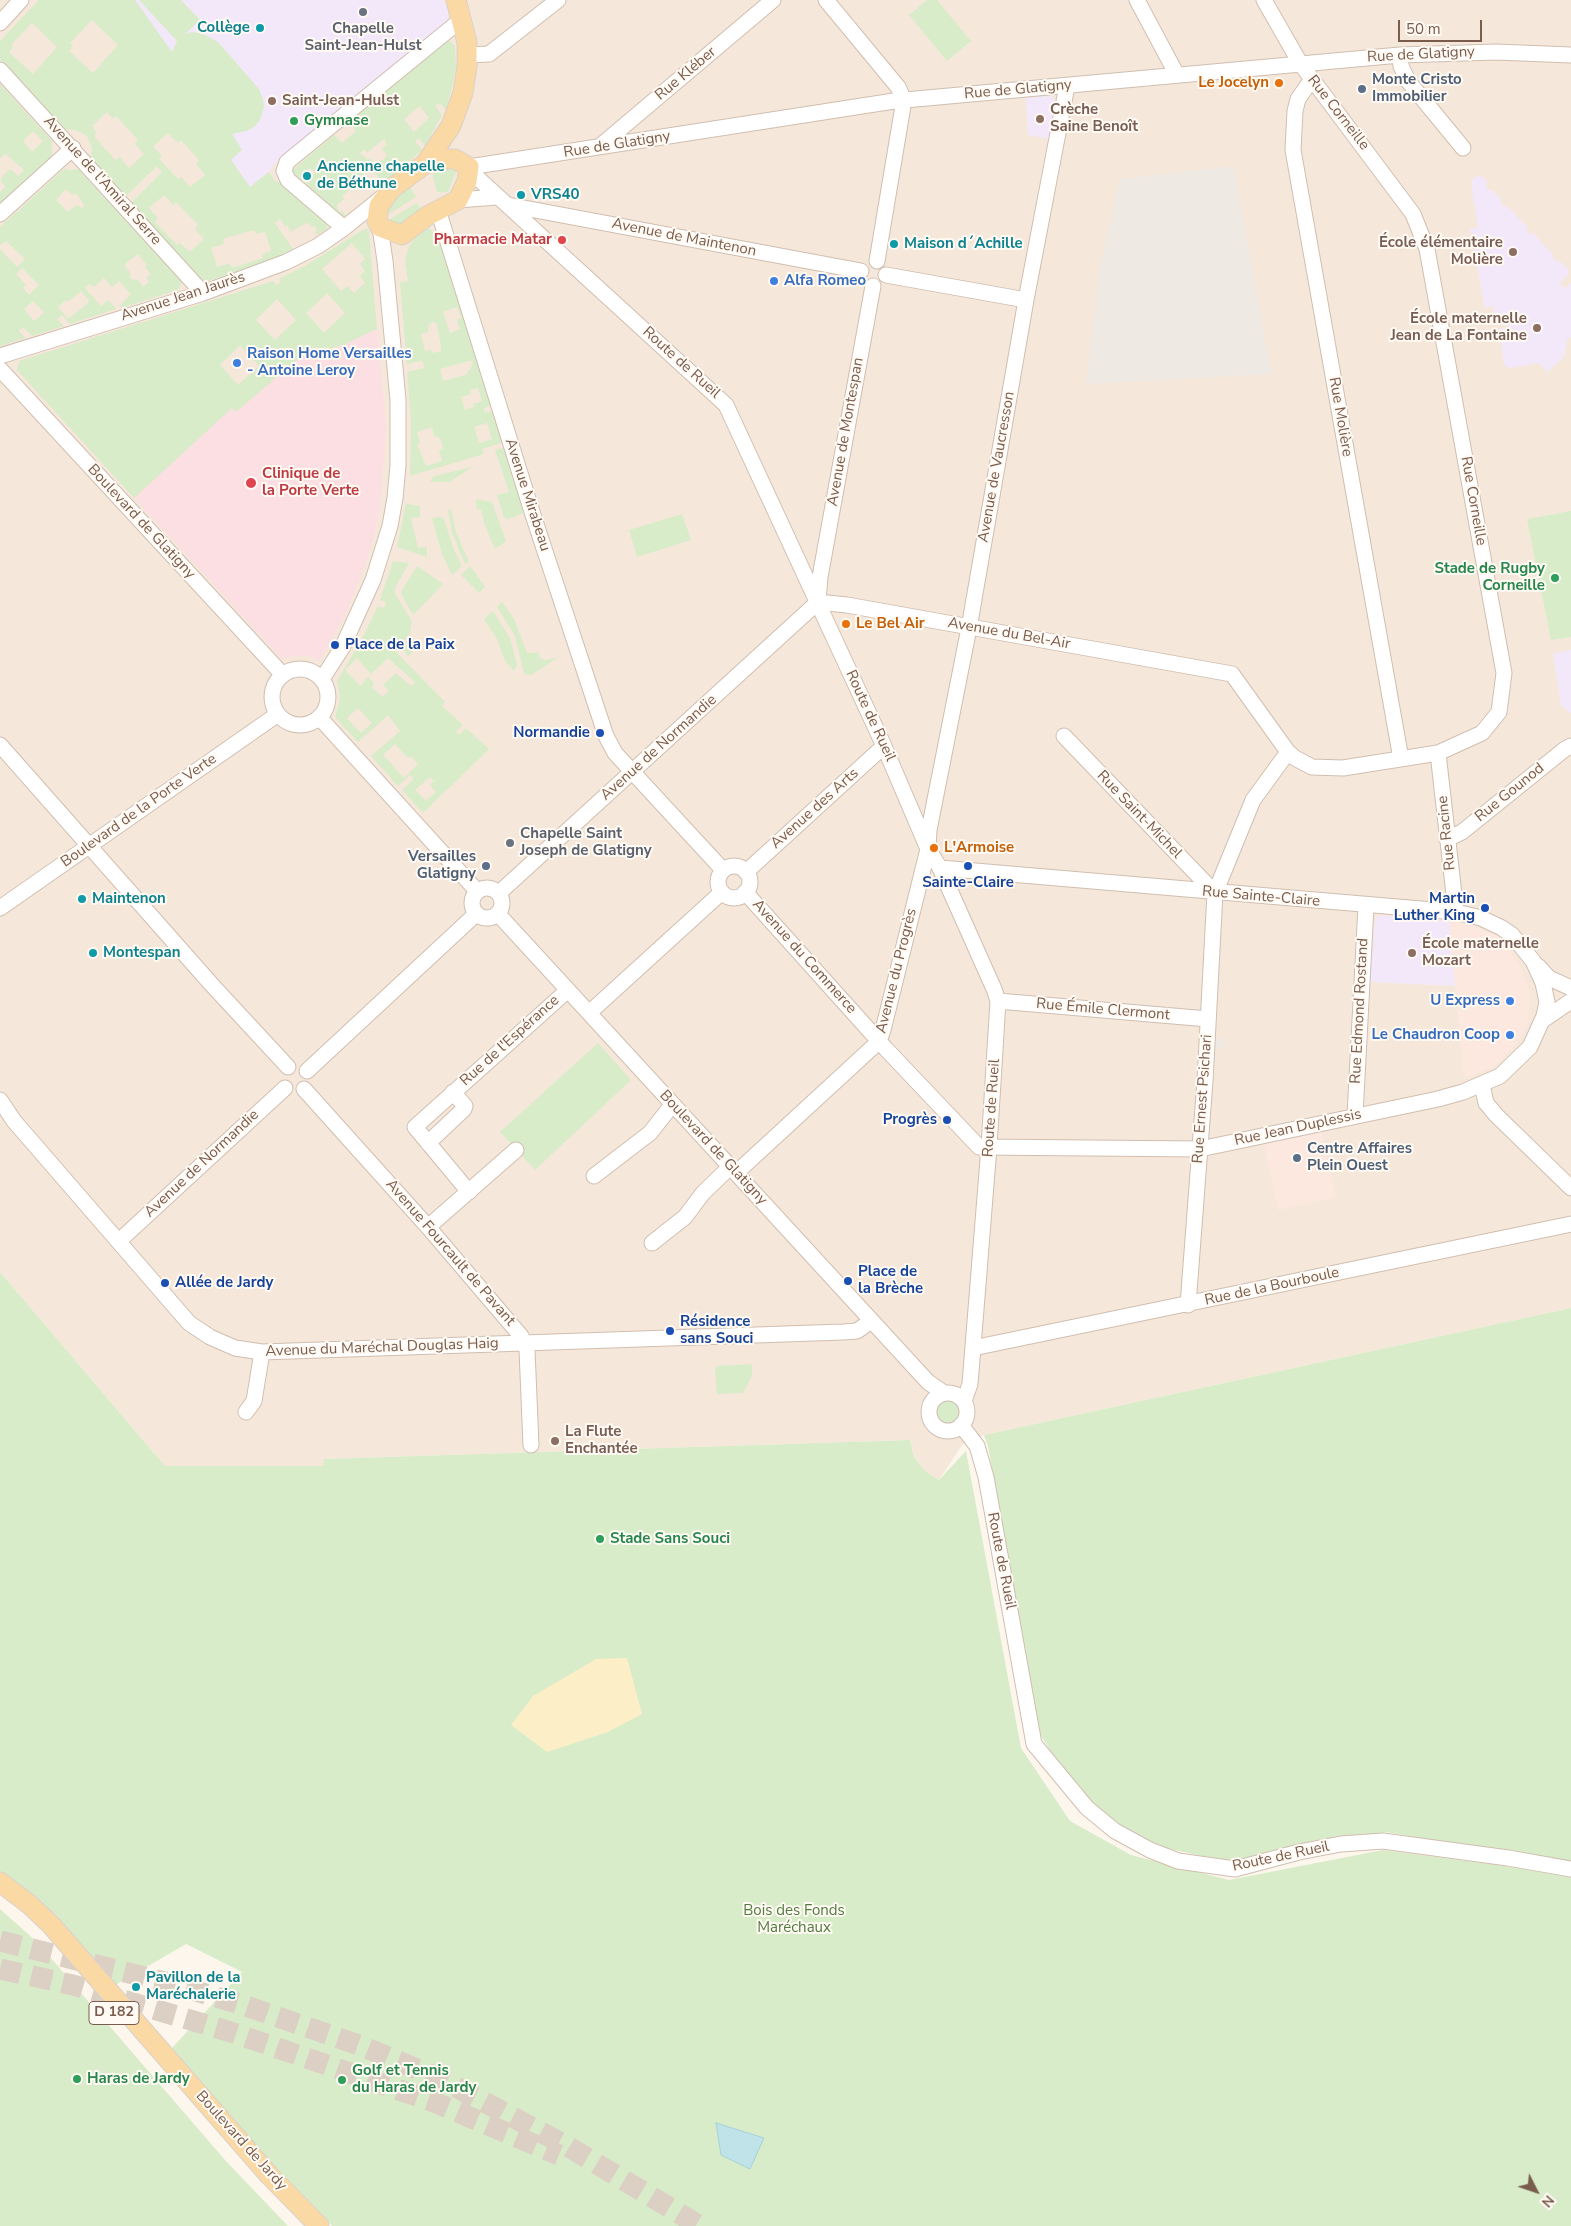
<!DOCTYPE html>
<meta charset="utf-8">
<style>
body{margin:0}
#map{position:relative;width:1571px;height:2226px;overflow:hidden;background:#fdf6ec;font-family:"Nunito Sans",sans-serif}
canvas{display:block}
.north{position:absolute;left:1511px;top:2166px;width:50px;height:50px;-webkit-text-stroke:4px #fffaf3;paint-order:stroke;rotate:131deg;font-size:14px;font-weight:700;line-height:20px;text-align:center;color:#7a5c4d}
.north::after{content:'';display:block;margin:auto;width:18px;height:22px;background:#7a5c4d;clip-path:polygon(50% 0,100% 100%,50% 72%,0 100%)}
.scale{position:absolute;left:1398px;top:20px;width:84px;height:22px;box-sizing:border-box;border:2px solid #7a5c4d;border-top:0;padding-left:6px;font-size:15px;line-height:18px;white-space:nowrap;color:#7a5c4d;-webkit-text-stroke:4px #fffaf3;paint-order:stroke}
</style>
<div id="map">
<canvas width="1571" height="2226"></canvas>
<div class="north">N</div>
<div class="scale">50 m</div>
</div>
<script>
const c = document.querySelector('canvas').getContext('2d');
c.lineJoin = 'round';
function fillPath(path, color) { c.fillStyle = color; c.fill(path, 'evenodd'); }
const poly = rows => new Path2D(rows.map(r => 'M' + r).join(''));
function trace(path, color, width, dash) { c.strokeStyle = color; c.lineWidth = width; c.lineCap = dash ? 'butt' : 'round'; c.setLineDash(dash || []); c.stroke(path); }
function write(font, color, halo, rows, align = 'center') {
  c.font = font + ' "Nunito Sans",sans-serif'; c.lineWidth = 4; c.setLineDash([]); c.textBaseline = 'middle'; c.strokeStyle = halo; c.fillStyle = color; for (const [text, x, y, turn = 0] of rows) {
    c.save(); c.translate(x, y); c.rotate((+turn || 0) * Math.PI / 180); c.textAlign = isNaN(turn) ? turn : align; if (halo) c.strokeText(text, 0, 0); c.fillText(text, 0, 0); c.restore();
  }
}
fillPath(poly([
 [0,0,1571,0,1571,1308,984,1435,962,1445,939,1480,924,1470,914,1457,910,1440,324,1459,324,1466,165,1466,0,1272]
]), '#f5e8da');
fillPath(poly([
 [1449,923,1464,923,1497,936,1518,962,1529,991,1529,1012,1527,1026,1515,1046,1493,1067,1464,1079],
 [1321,1132,1336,1197,1278,1210,1264,1144]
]), '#fde8e0');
fillPath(poly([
 [1234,166,1271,374,1086,384,1099,271,1120,179],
 [1214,1038,1225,1039,1225,1048,1214,1048]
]), '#efe9e4');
fillPath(poly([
 [129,0,444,0,449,15,446,24,282,161,275,163,269,172,250,187,122,6],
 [1051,96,1057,102,1050,139,1028,135,1026,98],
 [1482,176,1487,181,1486,188,1489,191,1491,189,1502,200,1500,202,1504,207,1507,206,1528,228,1526,230,1531,235,1533,233,1554,256,1553,258,1557,262,1560,261,1570,272,1560,283,1565,289,1571,283,1571,337,1566,341,1567,343,1564,357,1546,373,1545,369,1538,363,1511,368,1507,367,1504,364,1499,329,1508,327,1507,324,1497,325,1493,306,1485,308,1470,228,1478,228,1475,211,1477,209,1474,205,1471,183,1474,177],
 [1571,650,1571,713,1561,705,1553,654],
 [1380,915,1449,921,1455,986,1370,982,1375,920]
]), '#f3e8fa');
fillPath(poly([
 [179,310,236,412,300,357,343,345,377,329,386,428,380,507,370,551,356,588,344,617,319,661,309,656,292,656,282,659,17,370,19,361]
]), '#fbdfe3');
fillPath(poly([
 [39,0,135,0,172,52,177,41,139,0,181,0,200,20,185,34,193,32,203,34,218,42,259,89,263,99,264,108,260,120,255,126,247,131,232,134,242,150,231,160,250,187,269,172,275,181,283,183,327,224,327,229,317,235,315,232,317,230,315,226,312,227,309,224,306,223,291,232,287,225,285,227,280,219,275,223,293,249,266,262,208,281,200,279,131,203,162,172,157,166,125,197,91,159,92,148,87,136,76,130,64,129,0,59,0,41],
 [92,20,118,45,93,73,69,51,73,46,70,43],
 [32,23,57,47,33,74,9,52,13,47,11,45],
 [107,112,113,119,116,116,138,140,135,144,144,154,129,168,120,157,115,160,94,136,97,133,92,126],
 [168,133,178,143,181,140,199,160,196,164,205,175,190,187,181,177,178,179,159,159,162,156,153,146],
 [164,195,173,205,176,202,198,225,195,229,204,239,190,252,180,243,177,245,155,222,158,218,149,208],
 [254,230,256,234,265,232,271,251,262,254,263,258,232,268,230,263,217,267,211,248,224,244,223,239],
 [927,0,937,0,971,41,947,61,909,15],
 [448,40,455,46,456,67,452,88,446,110,440,103,435,106,442,115,425,146,419,138,415,141,422,150,404,166,396,157,392,160,400,170,384,184,369,166,362,171,364,175,359,179,359,182,351,184,349,190,342,196,344,199,337,205,339,212,342,211,346,216,340,217,291,171,334,135,342,143,356,131,349,122],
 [420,106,429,118,414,132,404,119],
 [385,138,386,145,382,149,387,155,383,160,380,160,375,164,370,158,368,160,360,153,364,149,367,153],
 [310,168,315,172,308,182,304,183,300,177],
 [0,84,52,141,52,157,0,204,0,192,5,187,0,179,10,169,18,176,24,170,6,154,0,158],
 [33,131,43,141,32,152,23,141],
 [439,165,457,169,448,192,437,192,433,178,433,167],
 [64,169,71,170,78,169,182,282,178,290,122,308,120,305,131,294,119,281,112,287,104,278,94,287,89,284,85,288,101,306,108,300,116,309,70,324,62,315,57,319,64,326,32,336,23,327,19,331,25,338,0,346,0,249,17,267,25,259,6,241,0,245,0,227],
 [66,189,73,195,76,193,85,206,81,208,77,205,68,212,56,200],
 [138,254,147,265,145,267,151,274,146,278,149,282,143,287,138,280,131,279,130,272,124,265],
 [22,268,39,285,29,295,23,288,26,285,16,274],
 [81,291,89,300,88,303,68,319,58,307,66,300,68,302],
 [33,301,44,313,34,321,24,309],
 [407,182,416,197,381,219],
 [417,203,423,213,403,227,383,223],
 [428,227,432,231,437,232,492,405,484,408,485,413,494,410,504,442,482,449,484,454,410,476,411,422,407,372,425,368,422,361,409,363,407,366,400,282,408,281,405,261,409,246,415,238],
 [457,307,461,318,457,320,460,329,450,333,443,312],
 [434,322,437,324,441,347,441,351,432,353,431,350,425,351,421,334,428,332,429,324],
 [469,361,472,361,473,365,471,366,471,369,467,371,468,374,443,381,440,369],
 [478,388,482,401,473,404,474,407,465,410,461,397,471,394,470,390],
 [487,423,492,439,479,443,474,427],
 [432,427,434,436,440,438,443,448,439,451,442,461,426,466,417,444,420,443,417,432],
 [366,228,369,231,377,329,343,345,300,357,236,412,232,408,134,498,17,370,19,361,273,281,276,285,280,283,280,278,305,266],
 [352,243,365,259,360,264,365,271,360,276,365,283,354,293,348,286,341,291,322,269],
 [327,293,345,313,324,333,306,313],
 [277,299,296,320,275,340,256,320],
 [240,345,259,366,238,385,220,365],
 [506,447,526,512,509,519,504,518,497,495,509,492,495,450],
 [472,467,450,482,430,482,434,476],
 [476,499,492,502,506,541,495,549,484,523,481,509,477,509],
 [406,504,420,506,420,517,411,518,418,548,427,547,427,557,397,547],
 [448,509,451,509,456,532,469,562,465,564,452,533],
 [1571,511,1571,637,1551,640,1527,519],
 [682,514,691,540,637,557,629,530],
 [441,517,444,519,454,550,462,566,452,575,442,554,432,518],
 [393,561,409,563,395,588,395,594,412,621,410,634,397,647,396,652,445,702,442,706,463,725,456,732,459,735,466,728,489,749,423,813,402,790,414,779,410,775,398,786,371,756,400,731,388,715,358,742,335,717,340,698,337,681,362,639,378,606,384,608,386,602,380,600],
 [357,658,371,674,388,658,415,682,411,686,396,673,383,685,389,691,382,697,372,687,374,684,368,676,361,686,347,672,346,669],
 [358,708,372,723,361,733,347,718],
 [395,744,408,758,411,756,418,764,404,778,383,755],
 [430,777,434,781,430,785,436,792,426,801,415,790],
 [417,566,443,584,413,615,401,594,402,590],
 [470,566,485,587,479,593,461,575],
 [502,602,514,619,527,653,538,652,541,659,546,660,559,657,531,675,524,674,515,636,497,607],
 [493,611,510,638,517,665,514,671,505,661,497,639,484,619],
 [409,639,417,647,408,657,403,648],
 [598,1043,631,1080,535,1170,500,1132],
 [0,1272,165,1466,323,1466,324,1459,910,1440,914,1457,924,1470,939,1480,966,1451,1021,1748,1070,1821,1131,1855,1229,1880,1383,1850,1565,1874,1571,1877,1571,2226,332,2226,264,2155,171,2049,242,1972,186,1944,112,1987,0,1873],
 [1571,1308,1571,1864,1386,1832,1278,1849,1230,1862,1137,1842,1084,1804,1040,1734,988,1446,984,1435],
 [752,1364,752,1376,743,1393,717,1394,715,1370,717,1366],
 '937 1412a11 11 0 1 1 22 0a11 11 0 1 1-22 0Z',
 [0,1909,37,1942,225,2160,288,2226,0,2226]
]), '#d8ecc9');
fillPath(poly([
 [627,1658,642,1714,608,1732,547,1752,511,1725,533,1696,596,1659]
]), '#fcefc7');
const water = poly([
 [716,2123,764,2138,750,2169,721,2155,716,2123]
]);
fillPath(water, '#bfe3e8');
trace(water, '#a5d3da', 1);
trace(poly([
 [0,1941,165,1982,240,2004,359,2045,439,2078,569,2147,700,2226],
 [0,1969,73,1985,234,2033,434,2102,559,2155]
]), '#dcd0c4', 21, [21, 11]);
const minor = poly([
 [826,0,898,87,904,100,877,261],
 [1137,0,1177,75],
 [0,23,21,0],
 [468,55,489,54,558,0],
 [1400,55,1401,66,1408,81,1463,148],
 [0,70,203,293],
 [1312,79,1298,99,1295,111,1293,150,1401,759],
 [599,147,773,0],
 [469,167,894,101,1400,55,1496,52,1571,55],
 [470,171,726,405,884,746,928,849,940,868,994,989,998,1001,989,1147,970,1384,964,1401],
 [458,200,497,197],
 [508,205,861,271],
 [438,210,533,515,606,736,615,753,723,870],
 [0,214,73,148],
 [344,228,288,180,284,171,287,162,462,19],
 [886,275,1026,300],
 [0,356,203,293,286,262,318,246,344,228,385,195],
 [0,369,283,675],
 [818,602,847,605,1232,674,1288,752,1295,758,1312,767,1343,768,1438,753,1482,733,1499,712,1504,673,1427,249,1413,214,1300,63,1264,0],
 [818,602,820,577,873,286],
 '272 697a28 28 0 1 1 56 0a28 28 0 1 1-56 0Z',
 [322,679,342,648,373,580,390,526,395,498,398,465,398,400,385,261,380,227],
 [319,717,477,891],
 [1064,736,1215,893],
 [0,745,212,985,288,1067],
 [1438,753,1456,912],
 [1447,839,1462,832,1565,749,1571,746],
 '718 882a16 16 0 1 1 32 0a16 16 0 1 1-32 0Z',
 [746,872,884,746],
 '472 903a15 15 0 1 1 30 0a15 15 0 1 1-30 0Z',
 [745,892,886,1049,979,1147,1200,1149,1438,1099,1463,1092,1500,1076,1530,1047,1544,1016,1547,1002,1543,983,1533,961,1512,935,1502,928,1481,918,1456,912,940,868],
 [499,893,818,602],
 [0,908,278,714],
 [498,914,928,1382,944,1393],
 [1538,966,1549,978,1571,988],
 [998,1001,1208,1019],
 [589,1013,722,892],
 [1543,1020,1571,1001],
 [307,1071,476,914],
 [1482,1085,1486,1103,1496,1115,1571,1188],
 [304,1089,428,1227,521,1336,527,1350,531,1445],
 [0,1100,14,1121,189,1323,210,1337,235,1348,262,1352,843,1332,857,1331,871,1321],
 [1355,1115,1366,906],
 [428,1143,464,1109,465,1106,453,1092],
 [736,1173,874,1046,879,1041,883,1030,928,849,929,830,969,628,1026,300,1067,86],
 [594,1176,650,1133,672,1105],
 [469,1192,415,1127,568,990],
 [428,1227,516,1150],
 [119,1241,285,1088],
 [652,1243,685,1217,703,1193,730,1167],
 [1188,1305,1205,1081,1215,893,1253,800,1288,752],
 [973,1348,1571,1224],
 '929 1412a19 19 0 1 1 38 0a19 19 0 1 1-38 0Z',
 [246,1412,254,1401,262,1352],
 [961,1425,977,1446,986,1477,1034,1744,1087,1808,1115,1831,1150,1850,1178,1861,1235,1869,1299,1852,1341,1844,1383,1841,1508,1858,1571,1869]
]);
const major = poly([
 [444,159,455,159,469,167,467,181,458,200,427,216,402,235,380,227,377,221,379,206,391,189,425,164,444,159],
 [425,164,451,126,463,93,467,66,467,42,456,0],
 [0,1882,30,1905,52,1926,269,2175,319,2226]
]);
trace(minor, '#d1beb0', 17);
trace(major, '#dad1cd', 21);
trace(minor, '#fff', 15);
trace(major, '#fbd9a5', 19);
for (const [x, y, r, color] of [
 [363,12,5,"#6b7280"],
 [260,28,5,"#0f9aa8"],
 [1279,83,5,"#e8710a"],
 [1362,89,5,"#5c6f8a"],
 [272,101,5,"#8d6e63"],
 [1040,119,5,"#8d6e63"],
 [294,121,5,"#2e9e5b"],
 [307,176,5,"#0f9aa8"],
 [521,195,5,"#0f9aa8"],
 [562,240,5,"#e0444e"],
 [894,244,5,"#0f9aa8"],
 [1513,252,5,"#8d6e63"],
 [774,281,5,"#3f7fe0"],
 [1537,328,5,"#8d6e63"],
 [237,363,5,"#3f7fe0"],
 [251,483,6,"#e0444e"],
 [1555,578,5,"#2e9e5b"],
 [846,624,5,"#e8710a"],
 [335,645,5,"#1a4fb4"],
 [600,733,5,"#1a4fb4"],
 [510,843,5,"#6b7280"],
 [934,848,5,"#e8710a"],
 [486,866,5,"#5c6f8a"],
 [968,866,5,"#1a4fb4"],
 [82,899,5,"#0f9aa8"],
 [1485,908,5,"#1a4fb4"],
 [93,953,5,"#0f9aa8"],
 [1412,953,5,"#8d6e63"],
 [1510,1001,5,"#3f7fe0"],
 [1510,1035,5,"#3f7fe0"],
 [947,1120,5,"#1a4fb4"],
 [1297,1158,5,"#5c6f8a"],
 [848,1281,5,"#1a4fb4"],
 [165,1283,5,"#1a4fb4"],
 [670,1331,5,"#1a4fb4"],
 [555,1441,5,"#8d6e63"],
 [600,1539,5,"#2e9e5b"],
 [136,1987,5,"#0f9aa8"],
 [77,2079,5,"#2e9e5b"],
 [342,2080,5,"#2e9e5b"]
]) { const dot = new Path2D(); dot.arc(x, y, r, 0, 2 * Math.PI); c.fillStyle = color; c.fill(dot); trace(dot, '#fffaf3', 2); }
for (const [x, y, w] of [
 [114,2013,50]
]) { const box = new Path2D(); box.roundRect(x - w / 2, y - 11.5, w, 23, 4); c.fillStyle = '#fffaf3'; c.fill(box); trace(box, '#7a5c4d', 1); }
write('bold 14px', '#7a5c4d', null, [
 ["D 182",114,2013]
]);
write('bold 15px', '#0d838f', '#fffaf3', [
 ["Collège",250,28,"right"],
 ["Ancienne chapelle",317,167],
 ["de Béthune",317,184],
 ["VRS40",531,195],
 ["Maison d´Achille",904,244],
 ["Maintenon",92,899],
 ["Montespan",103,953],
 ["Pavillon de la",146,1978],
 ["Maréchalerie",146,1995]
], 'left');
write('bold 15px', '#5b616d', '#fffaf3', [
 ["Chapelle",363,29],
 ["Saint-Jean-Hulst",363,46],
 ["Chapelle Saint",520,834,"left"],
 ["Joseph de Glatigny",520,851,"left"]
]);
write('15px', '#7a5c4d', '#fffaf3', [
 ["Rue de Glatigny",1421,55,-3],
 ["Rue Kléber",686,74,-40],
 ["Rue de Glatigny",1018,90,-5],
 ["Rue Corneille",1338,113,52],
 ["Rue de Glatigny",617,145,-9],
 ["Avenue de l'Amiral Serre",102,181,48],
 ["Avenue de Maintenon",684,238,11],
 ["Avenue Jean Jaurès",183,297,-18],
 ["Route de Rueil",681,363,42],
 ["Rue Molière",1340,417,80],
 ["Avenue de Montespan",846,432,-80],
 ["Avenue de Vaucresson",997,467,-80],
 ["Avenue Mirabeau",527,495,72],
 ["Rue Corneille",1473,501,80],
 ["Boulevard de Glatigny",141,522,47],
 ["Avenue du Bel-Air",1009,634,10],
 ["Route de Rueil",870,716,65],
 ["Avenue de Normandie",659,748,-42],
 ["Rue Gounod",1510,793,-39],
 ["Avenue des Arts",815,809,-42],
 ["Boulevard de la Porte Verte",139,811,-35],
 ["Rue Saint-Michel",1139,815,46],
 ["Rue Racine",1447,833,-96],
 ["Rue Sainte-Claire",1261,897,5],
 ["Avenue du Commerce",804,957,48],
 ["Avenue du Progrès",897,971,-76],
 ["Rue Émile Clermont",1103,1010,5],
 ["Rue Edmond Rostand",1360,1011,-87],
 ["Rue de l'Espérance",510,1041,-42],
 ["Rue Ernest Psichari",1203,1099,-86],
 ["Route de Rueil",992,1108,-86],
 ["Rue Jean Duplessis",1298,1128,-12],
 ["Boulevard de Glatigny",713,1148,47],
 ["Avenue de Normandie",202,1164,-43],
 ["Avenue Fourcault de Pavant",450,1253,49],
 ["Rue de la Bourboule",1272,1287,-12],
 ["Avenue du Maréchal Douglas Haig",382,1348,-2],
 ["Route de Rueil",1001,1561,79],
 ["Route de Rueil",1281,1857,-12],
 ["Boulevard de Jardy",241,2141,48]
]);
write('bold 15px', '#4e5e75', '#fffaf3', [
 ["Monte Cristo",1372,80],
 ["Immobilier",1372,97],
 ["Versailles",476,857,"right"],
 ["Glatigny",476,874,"right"],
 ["Centre Affaires",1307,1149],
 ["Plein Ouest",1307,1166]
], 'left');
write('bold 15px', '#c56008', '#fffaf3', [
 ["Le Jocelyn",1269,83,"right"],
 ["Le Bel Air",856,624],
 ["L'Armoise",944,848]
], 'left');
write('bold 15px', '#785e54', '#fffaf3', [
 ["Saint-Jean-Hulst",282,101],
 ["Crèche",1050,110],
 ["Saine Benoît",1050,127],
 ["École élémentaire",1503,243,"right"],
 ["Molière",1503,260,"right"],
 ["École maternelle",1527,319,"right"],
 ["Jean de La Fontaine",1527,336,"right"],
 ["École maternelle",1422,944],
 ["Mozart",1422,961],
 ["La Flute",565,1432],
 ["Enchantée",565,1449]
], 'left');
write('bold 15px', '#27864d', '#fffaf3', [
 ["Gymnase",304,121],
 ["Stade de Rugby",1545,569,"right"],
 ["Corneille",1545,586,"right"],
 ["Stade Sans Souci",610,1539],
 ["Golf et Tennis",352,2071],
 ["du Haras de Jardy",352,2088],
 ["Haras de Jardy",87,2079]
], 'left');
write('bold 15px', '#be3a42', '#fffaf3', [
 ["Pharmacie Matar",552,240],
 ["Clinique de",262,474,"left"],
 ["la Porte Verte",262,491,"left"]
], 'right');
write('bold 15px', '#366cbe', '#fffaf3', [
 ["Alfa Romeo",784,281],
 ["Raison Home Versailles",247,354],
 ["- Antoine Leroy",247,371],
 ["U Express",1500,1001,"right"],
 ["Le Chaudron Coop",1500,1035,"right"]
], 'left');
write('bold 15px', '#164399', '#fffaf3', [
 ["Place de la Paix",345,645],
 ["Normandie",590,733,"right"],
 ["Sainte-Claire",968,883,"center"],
 ["Martin",1475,899,"right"],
 ["Luther King",1475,916,"right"],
 ["Progrès",937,1120,"right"],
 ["Place de",858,1272],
 ["la Brèche",858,1289],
 ["Allée de Jardy",175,1283],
 ["Résidence",680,1322],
 ["sans Souci",680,1339]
], 'left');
write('15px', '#537a41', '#fffaf3', [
 ["Bois des Fonds",794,1911],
 ["Maréchaux",794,1928]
]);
</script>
